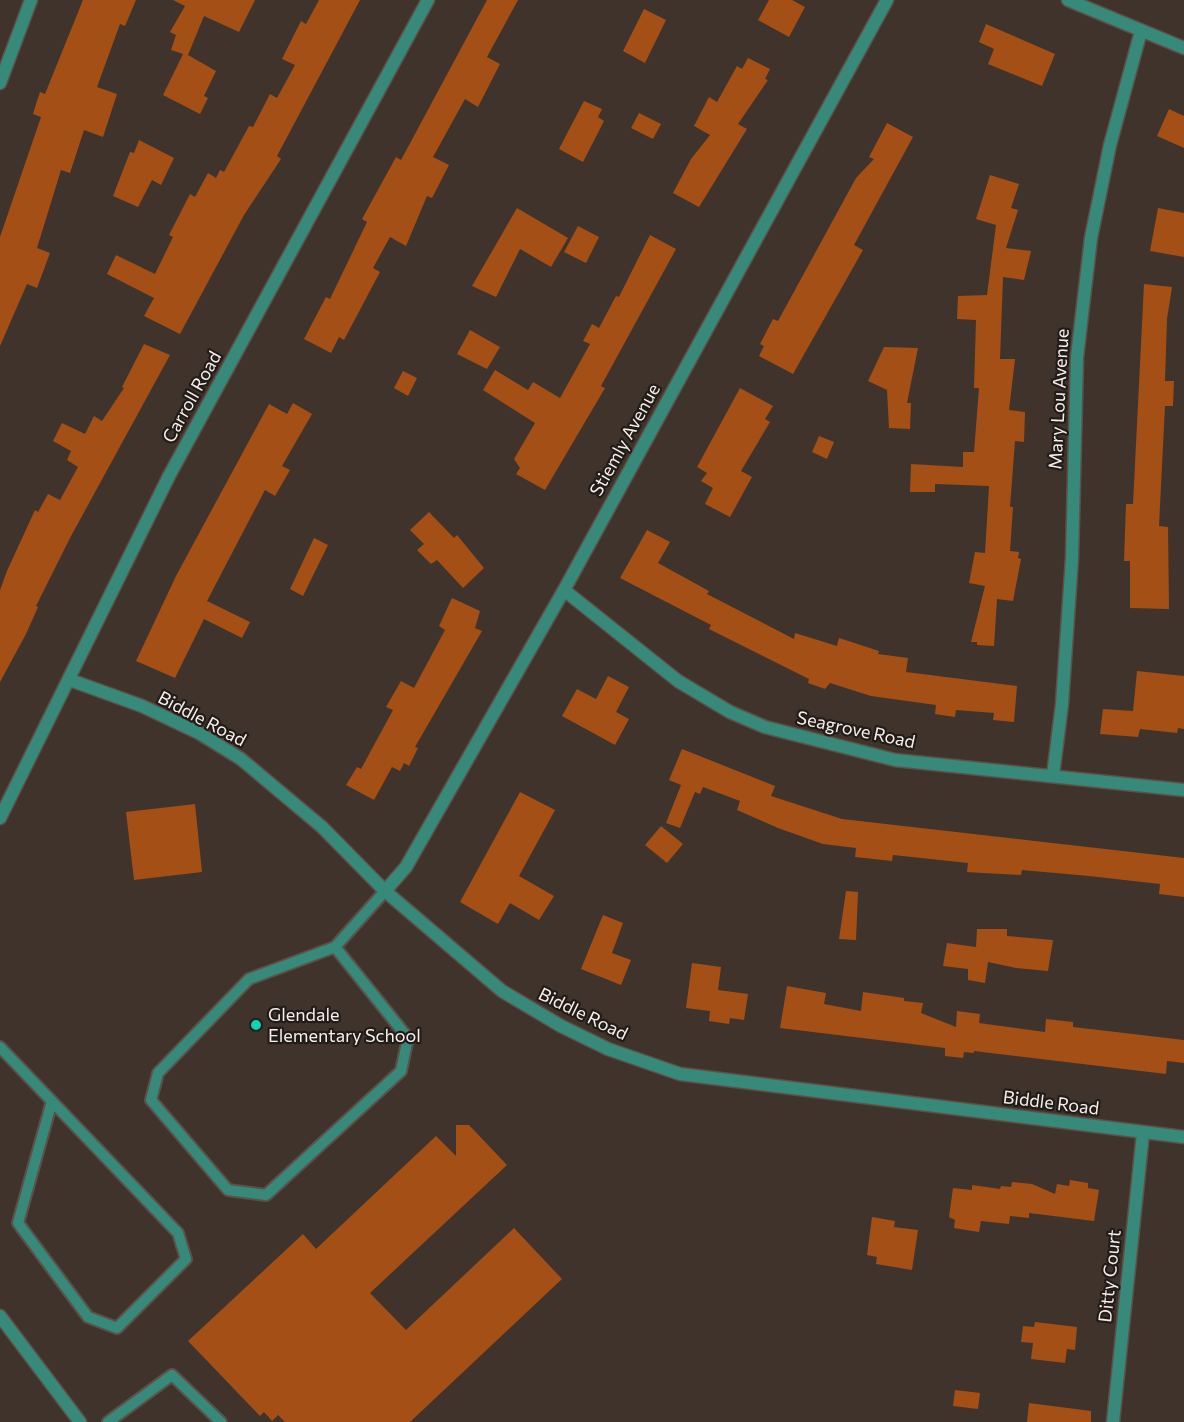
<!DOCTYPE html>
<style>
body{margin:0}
canvas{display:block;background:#3f332c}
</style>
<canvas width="1184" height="1422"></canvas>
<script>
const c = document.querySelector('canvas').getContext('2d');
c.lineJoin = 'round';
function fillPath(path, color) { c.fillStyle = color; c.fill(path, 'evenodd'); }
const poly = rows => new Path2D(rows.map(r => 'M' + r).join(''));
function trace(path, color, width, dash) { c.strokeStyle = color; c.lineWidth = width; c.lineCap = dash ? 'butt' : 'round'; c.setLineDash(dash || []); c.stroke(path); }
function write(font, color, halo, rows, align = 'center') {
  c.font = font + ' Commissioner,sans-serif'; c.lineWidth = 4.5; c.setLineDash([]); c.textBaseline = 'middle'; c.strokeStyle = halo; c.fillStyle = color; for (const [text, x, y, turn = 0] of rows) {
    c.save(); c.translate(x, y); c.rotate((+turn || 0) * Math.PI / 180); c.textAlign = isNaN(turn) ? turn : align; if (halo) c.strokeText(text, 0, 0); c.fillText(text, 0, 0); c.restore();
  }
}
fillPath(poly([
 [83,0,136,0,125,26,120,24,97,87,117,94,103,137,84,130,70,173,61,170,37,248,50,253,37,288,27,284,0,346,0,237,41,117,33,114,36,104,40,92,45,94],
 [173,0,255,0,239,32,204,16,188,55,216,71,204,96,208,98,200,114,163,95,183,54,171,50,176,35,170,32,185,6],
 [319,0,360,0,277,156,281,159,244,215,180,334,144,316,154,298,107,274,116,255,155,274,173,237,169,235,190,194,195,197,208,173,216,178,220,170,224,172,249,126,253,127,270,94,277,98,295,65,282,59,301,21,306,24],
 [487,0,518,0,487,57,500,64,478,107,465,99,433,157,449,165,432,198,427,196,406,246,390,237,373,268,380,272,372,287,344,340,339,337,331,353,304,339,326,297,330,299,367,222,362,219,396,157,401,160],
 [769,0,792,0,805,7,789,37,758,20],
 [644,9,666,20,645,63,623,51],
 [986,24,1055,54,1042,86,988,64,994,49,979,42],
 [748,58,770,69,765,79,768,80,738,124,747,129,699,207,673,193,691,159,710,135,694,126,709,97,717,102,737,66,742,69],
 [584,101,602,109,598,117,604,121,583,162,559,149],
 [1169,109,1184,116,1184,148,1157,136],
 [639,113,661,124,653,139,631,128],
 [887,123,913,137,854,245,863,250,793,374,759,356,764,346,760,344,773,319,778,321,856,178,874,159,869,157],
 [139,140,174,158,161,185,152,180,138,207,113,196,130,152,134,153],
 [990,175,1019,184,1011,208,1018,210,1006,248,1031,251,1024,280,1003,277,1000,359,1015,359,1009,410,1025,412,1024,442,1015,441,1010,507,1013,507,1010,551,1019,552,1018,558,1021,559,1013,601,997,599,994,646,977,645,977,642,971,642,985,586,969,583,975,552,985,553,989,486,935,484,935,492,910,492,911,464,963,467,963,452,974,452,979,388,974,388,976,320,957,319,958,296,987,295,996,225,976,219],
 [517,208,568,238,551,267,520,249,496,297,472,286],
 [1158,208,1184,213,1184,257,1150,251],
 [578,226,599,237,586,263,564,252],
 [650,235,676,249,601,386,605,388,545,490,516,474,520,468,514,459,535,423,483,390,495,370,528,390,533,382,560,398,590,344,583,341,592,324,599,328,616,296,619,297],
 [1144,284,1172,287,1167,319,1165,381,1174,381,1173,406,1165,406,1159,526,1168,527,1169,609,1130,608,1130,561,1124,561,1126,504,1133,504],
 [470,330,500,347,487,369,457,354],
 [144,344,170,355,70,538,36,606,38,607,26,634,0,682,0,590,7,571,35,510,38,512,48,494,60,500,78,467,67,460,71,451,53,441,62,423,85,434,94,416,102,421,124,388,122,387],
 [884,347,918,348,907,403,911,403,910,429,889,428,887,390,868,381],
 [403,371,417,378,408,396,394,388],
 [740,388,773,406,765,419,770,422,741,471,752,477,730,517,705,504,713,488,701,481,707,473,697,467],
 [293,403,312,414,282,466,290,470,275,496,265,490,207,601,250,622,242,638,204,619,175,678,136,661,176,576,269,404,287,414],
 [819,436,834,442,827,459,812,452],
 [429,512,454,538,457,535,484,568,463,588,437,560,431,564,417,550,424,544,410,530],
 [647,530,670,542,658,563,709,591,707,594,794,639,795,633,837,646,839,638,879,651,878,654,908,658,906,672,1017,686,1014,722,993,720,994,713,956,710,955,717,935,714,936,705,871,696,830,683,825,689,808,683,809,679,709,629,711,625,620,578],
 [314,538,328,545,303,596,290,589],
 [452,598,480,611,475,628,482,631,415,747,418,748,409,766,404,763,400,771,392,767,374,800,346,785,357,767,361,769,393,710,386,707,401,681,414,688,445,630,439,626],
 [1137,671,1184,676,1184,729,1178,728,1177,733,1140,729,1138,737,1100,734,1103,709,1133,711],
 [608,676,629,687,616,712,629,719,615,745,562,716,577,689,596,699],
 [682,749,775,786,771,796,842,819,1184,858,1184,897,1159,894,1160,884,1089,876,1022,870,1021,875,983,873,967,872,968,863,893,855,892,861,855,857,856,848,823,844,778,828,737,810,740,801,703,787,700,794,695,792,680,828,666,823,681,785,669,780],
 [520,792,555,810,519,876,554,896,539,920,510,903,498,924,460,902],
 [195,804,202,872,134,880,126,812],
 [661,826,683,844,667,863,645,845],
 [846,891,858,892,856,940,839,939],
 [603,915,623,923,612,953,631,960,621,985,581,969],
 [977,929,1007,929,1007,936,1053,940,1048,971,1016,968,988,962,985,983,968,980,968,969,943,966,947,943,976,947],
 [692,963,721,967,718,990,748,994,744,1020,730,1018,729,1024,709,1021,710,1011,686,1008],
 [787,986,826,993,824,1004,861,1011,863,992,904,998,904,1001,923,1003,921,1013,956,1027,957,1011,980,1014,979,1023,1045,1032,1046,1019,1073,1022,1073,1027,1184,1040,1184,1063,1167,1061,1166,1074,974,1051,974,1053,964,1052,963,1058,945,1056,945,1048,780,1028],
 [456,1125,469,1125,507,1165,370,1293,406,1330,514,1228,562,1279,410,1422,285,1422,278,1415,272,1421,264,1412,260,1416,188,1341,303,1234,316,1249,436,1136,456,1156],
 [1070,1180,1088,1183,1088,1188,1099,1190,1094,1221,1029,1213,1029,1218,1010,1216,1009,1224,981,1221,979,1232,954,1228,955,1220,949,1217,953,1188,972,1190,972,1185,1000,1189,1001,1186,1011,1187,1012,1182,1032,1184,1055,1194,1057,1184,1069,1186],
 [872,1217,895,1221,894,1227,918,1230,912,1270,876,1264,877,1257,867,1255],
 [1035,1322,1077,1327,1075,1350,1067,1349,1065,1363,1031,1359,1033,1343,1021,1342,1023,1326,1034,1327],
 [955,1390,980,1393,978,1409,953,1406],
 [1029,1403,1091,1411,1091,1422,1027,1422]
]), '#a34f16');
const service = poly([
 [335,947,408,1038,401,1071,266,1195,228,1190,151,1100,158,1073,249,979,335,947,385,891],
 [0,1047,178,1233,186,1259,117,1328,88,1317,18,1223,52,1101],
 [108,1422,172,1375,221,1422]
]);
const minor = poly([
 [1068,0,1184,48],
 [0,83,31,0],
 [564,590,678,681,730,712,765,727,895,760,1184,790],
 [70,680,142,706,199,733,241,759,322,827,385,891,502,991,561,1026,608,1049,680,1074,1184,1137],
 [1053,775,1062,704,1072,558,1077,357,1091,238,1110,145,1141,31],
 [0,818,169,476,428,0],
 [385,891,406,867,564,590,887,0],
 [0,1316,80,1422],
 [1113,1422,1143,1133]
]);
trace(service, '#5c514a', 14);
trace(minor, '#5c514a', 15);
trace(service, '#378a79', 10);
trace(minor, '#378a79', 12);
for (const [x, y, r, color] of [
 [256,1025,6,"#08d5b5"]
]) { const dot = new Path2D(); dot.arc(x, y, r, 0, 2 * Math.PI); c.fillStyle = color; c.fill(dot); trace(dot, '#221c19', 2); }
write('18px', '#f7eeea', '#221c19', [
 ["Carroll Road",192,397,-61],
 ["Mary Lou Avenue",1059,399,-87],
 ["Stiemly Avenue",625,440,-61],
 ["Biddle Road",202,719,28],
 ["Seagrove Road",856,730,12],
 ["Biddle Road",583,1014,26],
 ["Biddle Road",1051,1103,7],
 ["Ditty Court",1110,1276,-84]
]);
write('18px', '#f7eeea', '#221c19', [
 ["Glendale",268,1015],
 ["Elementary School",268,1036]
], 'left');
</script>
